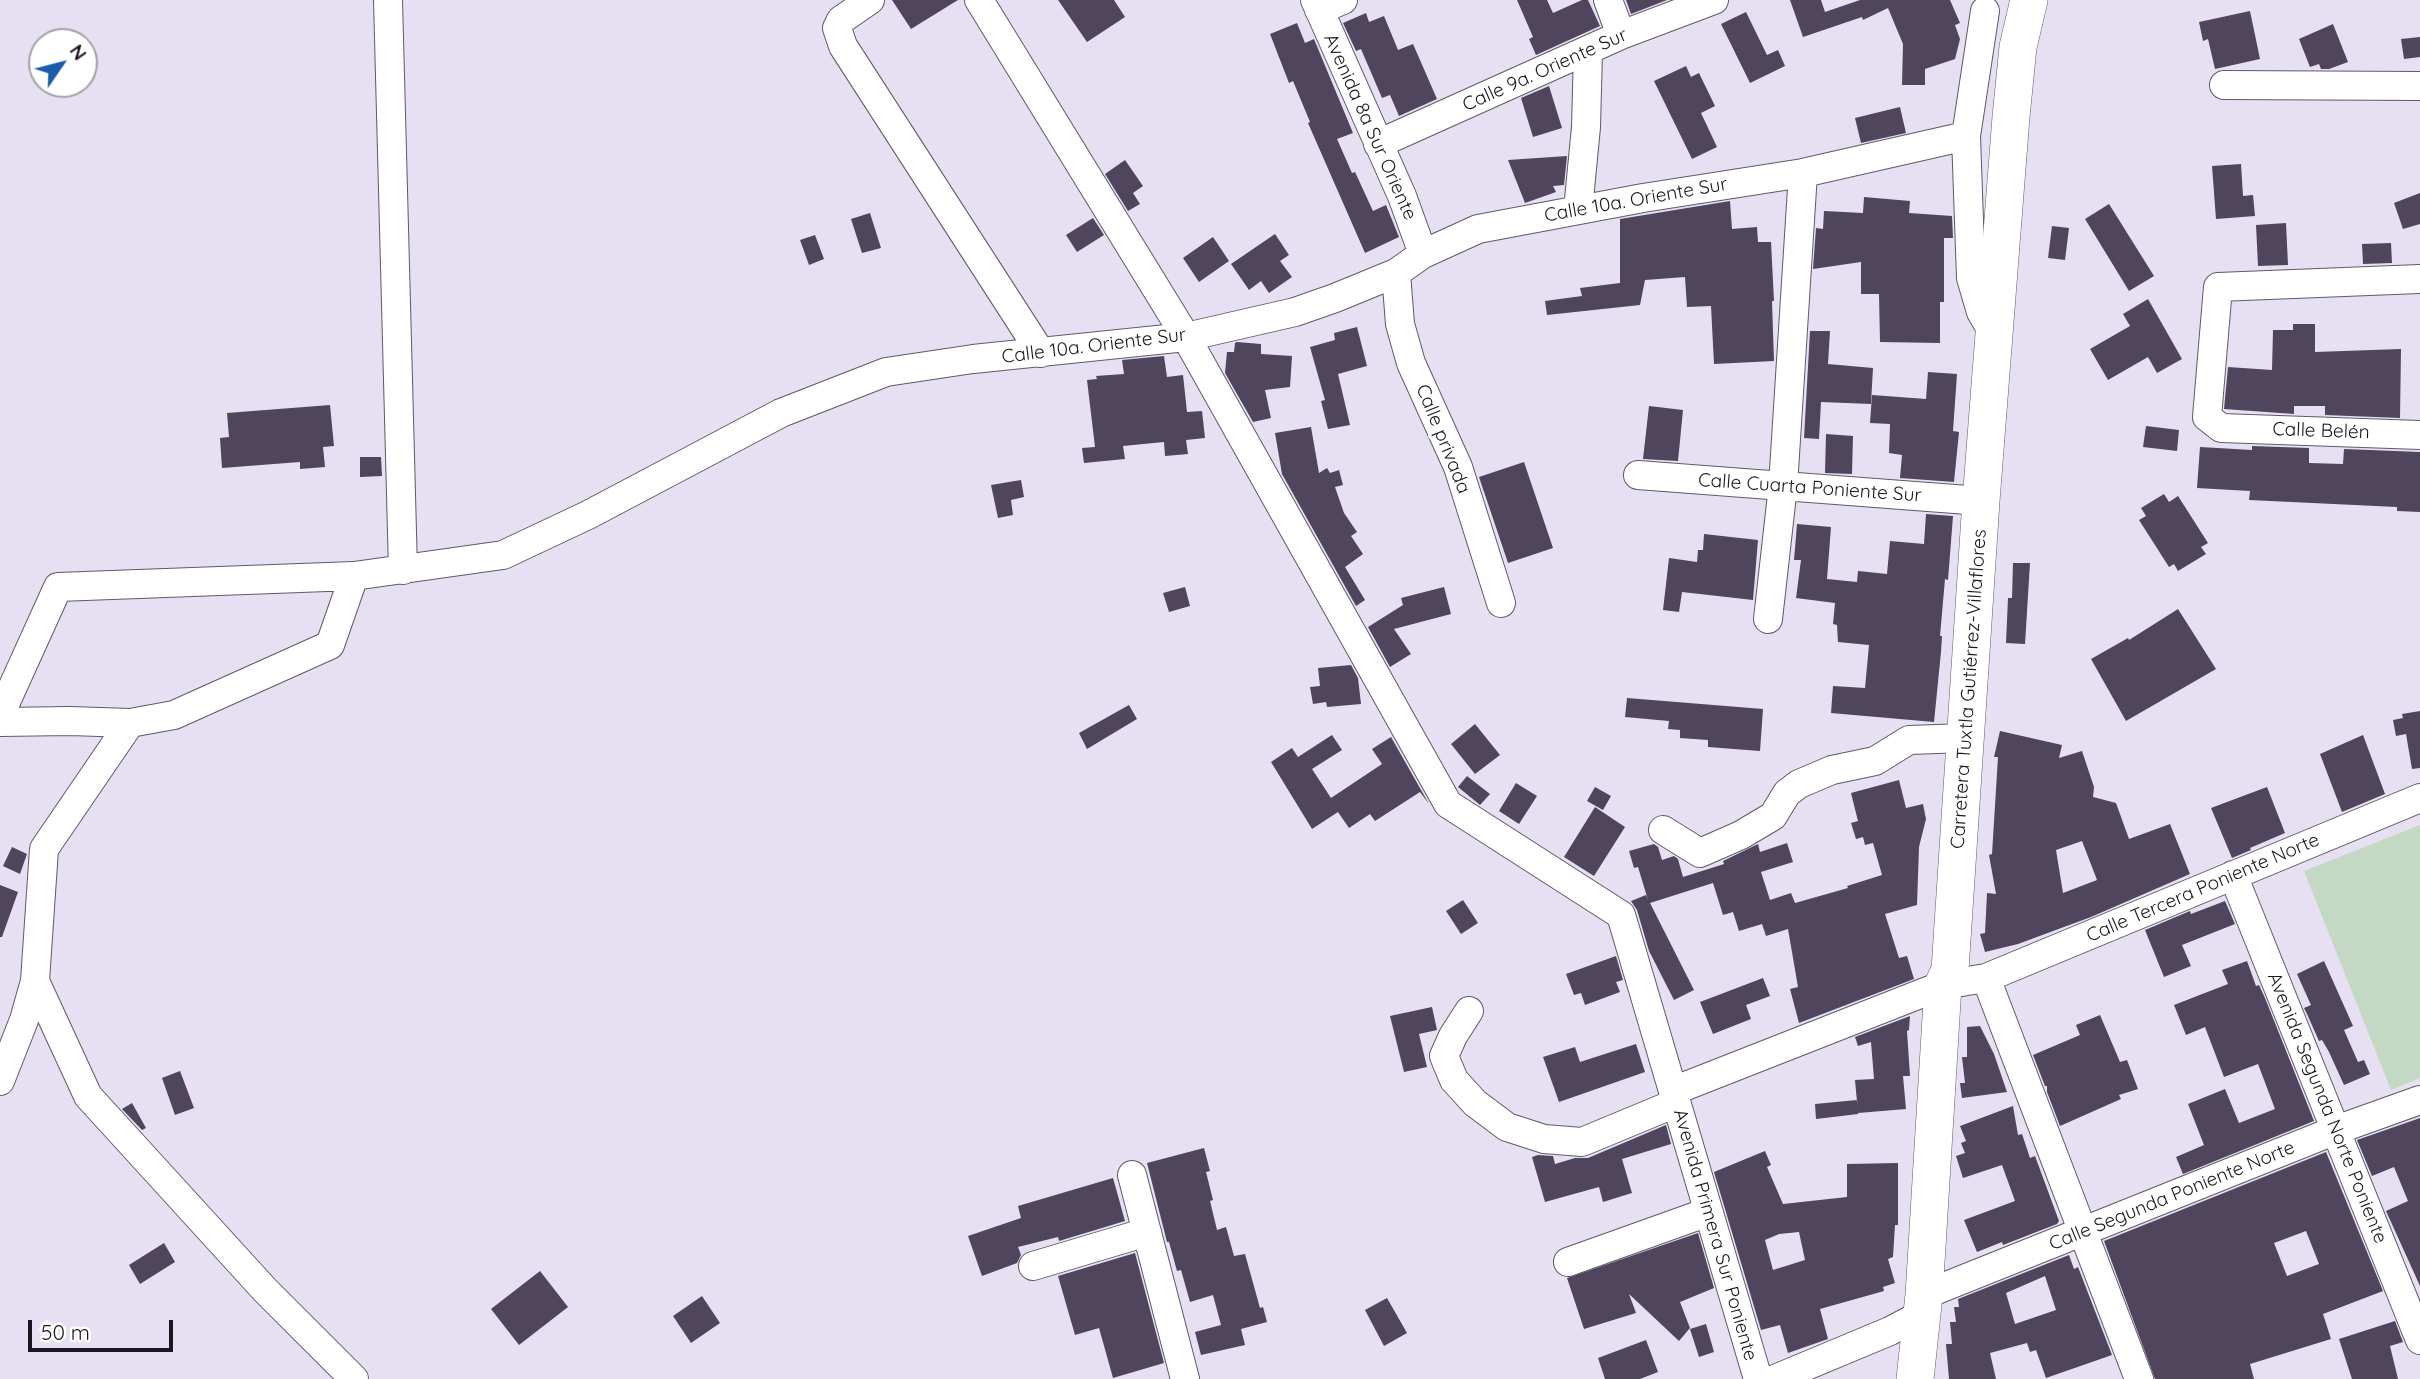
<!DOCTYPE html>
<meta charset="utf-8">
<style>
body{margin:0}
#map{position:relative;width:2420px;height:1379px;overflow:hidden;background:#e7e0f2;font-family:Quicksand,sans-serif}
canvas{display:block}
.north{position:absolute;left:28px;top:28px;width:70px;height:70px;box-sizing:border-box;background:#fff;border:2px solid #a3a2a5;border-radius:50%;rotate:55deg;font-size:19px;font-weight:700;line-height:28px;text-align:center;color:#19171d}
.north::after{content:'';display:block;margin:auto;width:24px;height:32px;background:#1a5dad;clip-path:polygon(50% 0,100% 100%,50% 72%,0 100%)}
.scale{position:absolute;left:28px;top:1320px;width:145px;height:32px;box-sizing:border-box;border:4px solid #19171d;border-top:0;padding-left:9px;font-size:21px;line-height:24px;white-space:nowrap;color:#19171d;-webkit-text-stroke:5px #fff;paint-order:stroke}
</style>
<div id="map">
<canvas width="2420" height="1379"></canvas>
<div class="north">N</div>
<div class="scale">50 m</div>
</div>
<script>
const c = document.querySelector('canvas').getContext('2d');
c.lineJoin = 'round';
function fillPath(path, color) { c.fillStyle = color; c.fill(path, 'evenodd'); }
const poly = rows => new Path2D(rows.map(r => 'M' + r).join(''));
function trace(path, color, width, dash) { c.strokeStyle = color; c.lineWidth = width; c.lineCap = dash ? 'butt' : 'round'; c.setLineDash(dash || []); c.stroke(path); }
function write(font, color, halo, rows, align = 'center') {
  c.font = font + ' Quicksand,sans-serif'; c.lineWidth = 7; c.setLineDash([]); c.textBaseline = 'middle'; c.strokeStyle = halo; c.fillStyle = color; for (const [text, x, y, turn = 0] of rows) {
    c.save(); c.translate(x, y); c.rotate((+turn || 0) * Math.PI / 180); c.textAlign = isNaN(turn) ? turn : align; if (halo) c.strokeText(text, 0, 0); c.fillText(text, 0, 0); c.restore();
  }
}
fillPath(poly([
 [2420,825,2420,1078,2391,1090,2304,871]
]), '#c4d9c3');
fillPath(poly([
 [892,0,958,0,911,29],
 [1058,0,1114,0,1125,17,1087,42],
 [1517,0,1547,0,1553,13,1582,0,1588,0,1600,26,1536,55,1529,39,1533,37],
 [1626,0,1667,0,1631,14],
 [1790,0,1821,0,1825,12,1860,0,1950,0,1960,23,1955,25,1960,39,1955,59,1925,69,1925,85,1902,85,1903,44,1888,8,1863,20,1862,17,1803,37],
 [2250,11,2260,59,2215,69,2208,39,2203,41,2199,22],
 [1746,12,1767,55,1778,50,1785,66,1750,83,1721,24],
 [1366,13,1369,22,1384,16,1398,50,1413,44,1437,99,1399,116,1390,95,1382,98,1361,49,1356,51,1343,23],
 [1297,23,1305,43,1314,39,1353,133,1337,139,1352,173,1355,172,1373,211,1386,205,1399,237,1365,253,1308,123,1310,122,1293,81,1289,83,1270,34],
 [2333,24,2348,62,2329,69,2321,69,2319,64,2310,67,2299,39],
 [2420,37,2420,57,2404,59,2401,39],
 [1686,66,1691,77,1699,73,1715,106,1701,113,1717,147,1692,159,1654,81],
 [1549,86,1562,128,1533,137,1521,98],
 [1900,107,1906,133,1861,143,1855,118],
 [1567,156,1564,185,1553,186,1556,192,1525,203,1508,160],
 [1125,160,1143,186,1133,193,1140,204,1128,211,1105,174],
 [2241,164,2243,196,2253,195,2255,216,2216,219,2212,166],
 [2420,193,2420,224,2403,229,2394,203],
 [1864,197,1910,201,1909,213,1952,216,1953,238,1944,238,1944,302,1940,302,1940,343,1880,342,1879,294,1861,294,1861,262,1813,269,1816,228,1823,229,1824,211,1863,213],
 [1730,201,1732,229,1757,227,1758,242,1771,242,1774,301,1772,301,1774,361,1714,364,1711,306,1687,307,1685,277,1645,280,1640,305,1547,315,1545,301,1582,296,1580,288,1620,283,1620,219],
 [2109,204,2154,276,2129,291,2085,219],
 [870,213,881,248,862,253,851,219],
 [1093,218,1104,235,1077,252,1066,235],
 [2286,223,2288,265,2258,266,2256,225],
 [2052,226,2069,228,2065,260,2048,258],
 [1275,234,1289,255,1280,261,1292,277,1269,293,1261,281,1249,290,1231,264],
 [815,235,824,259,809,265,800,240],
 [1213,237,1229,261,1199,282,1183,258],
 [2391,243,2392,263,2363,264,2362,244],
 [2148,299,2182,359,2157,373,2148,357,2108,380,2090,349,2130,326,2123,314],
 [2293,324,2315,324,2315,352,2401,349,2400,418,2325,415,2325,406,2294,406,2294,414,2224,409,2228,367,2272,370,2273,330,2293,330],
 [1357,327,1367,366,1338,374,1350,425,1328,429,1321,401,1325,400,1310,347,1335,340,1334,333],
 [1810,331,1830,331,1828,364,1873,368,1871,404,1821,402,1819,439,1804,438],
 [1237,342,1261,344,1261,354,1292,356,1290,387,1265,390,1271,418,1253,422,1225,373,1227,352,1234,352,1235,343],
 [1164,356,1167,377,1183,375,1187,412,1202,411,1205,438,1186,440,1188,454,1165,456,1164,442,1123,446,1125,459,1084,463,1082,448,1095,447,1087,380,1097,379,1096,376,1124,374,1122,360],
 [1928,372,1957,374,1953,431,1959,432,1954,482,1900,478,1902,455,1889,453,1890,424,1870,423,1872,395,1926,399],
 [330,405,334,446,323,447,325,467,300,469,300,462,222,468,220,438,229,437,227,413],
 [1649,406,1683,410,1678,461,1643,459],
 [2146,426,2179,430,2177,451,2143,447],
 [1311,427,1319,473,1327,468,1330,473,1339,470,1343,485,1335,487,1344,513,1357,532,1351,536,1363,554,1345,567,1365,600,1356,606,1282,474,1275,433],
 [1826,434,1853,436,1852,474,1825,473],
 [2252,446,2309,448,2309,463,2343,464,2344,449,2420,452,2420,512,2397,511,2397,507,2249,500,2250,491,2197,488,2200,447,2252,450],
 [360,457,381,457,382,476,360,477],
 [1524,462,1553,548,1508,563,1479,477],
 [1021,480,1024,497,1011,500,1013,515,998,518,991,485],
 [2164,494,2169,502,2178,496,2208,543,2201,547,2206,554,2178,571,2174,564,2169,567,2139,520,2146,516,2141,508],
 [1926,514,1953,516,1948,580,1945,579,1940,636,1942,636,1941,652,1934,722,1831,713,1833,686,1865,688,1869,645,1838,642,1837,625,1833,624,1835,603,1796,598,1801,560,1794,560,1797,524,1831,527,1827,579,1857,582,1858,571,1887,574,1890,541,1924,544],
 [1704,534,1758,540,1753,600,1682,592,1679,612,1663,610,1669,558,1697,562,1698,550,1703,550],
 [2013,563,2030,563,2025,644,2006,643,2008,598,2012,598],
 [1185,587,1190,606,1169,612,1163,593],
 [1444,587,1451,614,1394,629,1411,654,1390,667,1368,627,1403,605,1401,598],
 [2178,609,2216,669,2126,721,2091,659,2128,638,2129,640],
 [1351,665,1358,678,1361,704,1327,707,1326,702,1313,704,1310,687,1320,686,1318,668],
 [1627,698,1763,709,1760,751,1708,747,1708,740,1680,738,1680,730,1668,729,1669,721,1625,717],
 [1129,705,1137,719,1087,749,1079,733],
 [2420,711,2420,768,2412,769,2406,734,2396,736,2393,720,2403,718,2402,714],
 [1475,724,1500,755,1475,774,1451,744],
 [2000,731,2062,745,2059,758,2082,751,2094,787,2093,797,2116,803,2129,839,2170,824,2190,874,2091,917,2018,944,1985,952,1980,934,1985,933,1987,893,1996,894,1989,855,1992,854,1998,757,1994,757],
 [2082,841,2097,880,2063,893,2056,850],
 [1332,735,1342,750,1312,769,1331,798,1382,764,1372,749,1391,737,1429,804,1420,792,1375,821,1370,814,1349,828,1338,812,1312,829,1271,762,1292,748,1298,757],
 [2363,735,2385,794,2342,812,2320,754],
 [1467,776,1490,794,1480,805,1458,787],
 [1899,780,1906,808,1923,804,1926,819,1919,847,1917,905,1885,914,1899,958,1907,956,1914,979,1799,1023,1790,989,1798,987,1788,929,1766,936,1762,924,1739,931,1733,912,1723,915,1713,883,1650,903,1694,990,1674,1000,1649,951,1637,910,1631,901,1646,895,1648,900,1638,867,1634,868,1629,851,1654,844,1658,847,1662,860,1674,856,1678,859,1683,877,1724,864,1723,861,1758,844,1760,852,1787,843,1793,862,1761,872,1770,900,1791,893,1795,903,1848,888,1847,886,1882,875,1873,843,1865,845,1863,837,1856,839,1851,823,1858,821,1851,793],
 [1516,783,1537,796,1519,824,1499,811],
 [1595,787,1611,796,1603,810,1587,801],
 [2267,787,2285,833,2250,848,2251,850,2232,858,2211,808],
 [1595,807,1625,827,1594,876,1564,857],
 [12,847,27,854,20,874,3,866],
 [0,885,18,892,2,937,0,937],
 [1463,900,1478,923,1461,934,1446,911],
 [2225,901,2235,924,2182,945,2191,966,2164,977,2145,930,2190,911,2191,914],
 [1616,956,1623,980,1616,982,1620,992,1585,1005,1581,993,1574,995,1566,974],
 [2247,961,2256,986,2259,985,2265,998,2314,1121,2183,1174,2176,1157,2204,1145,2188,1104,2225,1089,2239,1123,2275,1109,2258,1064,2224,1077,2205,1027,2186,1035,2174,1005,2228,984,2222,970],
 [2324,961,2353,1026,2344,1030,2358,1062,2364,1060,2370,1074,2344,1085,2329,1052,2322,1040,2319,1041,2307,1014,2304,1008,2311,1005,2297,974],
 [1763,978,1770,996,1746,1005,1751,1019,1713,1034,1700,1002],
 [1432,1007,1437,1030,1419,1034,1427,1067,1404,1072,1390,1016],
 [2100,1015,2120,1062,2127,1060,2138,1089,2119,1095,2121,1099,2060,1126,2047,1092,2047,1086,2045,1086,2033,1055,2080,1035,2076,1025],
 [1910,1016,1909,1030,1907,1031,1910,1076,1903,1076,1906,1109,1858,1113,1855,1080,1874,1079,1871,1042,1858,1046,1855,1037],
 [1980,1026,1994,1054,2007,1092,1962,1098,1960,1083,1965,1083,1962,1057,1967,1057,1967,1027],
 [1636,1044,1645,1072,1559,1102,1543,1057,1575,1047,1580,1062],
 [180,1071,194,1108,175,1115,162,1078],
 [1857,1100,1858,1114,1816,1119,1815,1104],
 [132,1103,146,1128,142,1130,122,1109],
 [2013,1106,2018,1135,2022,1134,2030,1158,2035,1156,2059,1221,2057,1224,2003,1245,2002,1242,1977,1252,1964,1220,2015,1201,2002,1165,1963,1178,1956,1156,1965,1153,1961,1143,1966,1141,1960,1126],
 [2420,1118,2420,1286,2386,1211,2408,1201,2394,1167,2372,1176,2357,1140],
 [1666,1125,1671,1144,1622,1159,1632,1193,1603,1202,1599,1187,1545,1202,1532,1157,1538,1155,1553,1156,1555,1164,1575,1158,1588,1158],
 [1204,1148,1210,1171,1206,1172,1213,1200,1210,1201,1217,1230,1226,1227,1234,1256,1245,1254,1260,1308,1263,1307,1267,1322,1241,1329,1245,1345,1201,1355,1195,1332,1221,1325,1213,1295,1190,1302,1181,1270,1177,1271,1169,1242,1167,1242,1147,1163],
 [1765,1151,1771,1165,1767,1167,1783,1204,1847,1197,1847,1164,1898,1163,1898,1225,1895,1225,1893,1257,1888,1259,1895,1283,1883,1287,1884,1291,1820,1309,1828,1339,1788,1353,1780,1325,1761,1330,1714,1172],
 [1799,1232,1805,1260,1773,1270,1765,1240,1779,1234],
 [2326,1152,2383,1291,2323,1314,2331,1339,2250,1364,2254,1379,2155,1379,2104,1241],
 [2306,1231,2319,1264,2287,1276,2274,1243],
 [1113,1178,1125,1221,1059,1241,1058,1237,1018,1247,1021,1255,1017,1263,982,1276,968,1236,1021,1218,1018,1206],
 [1698,1233,1714,1288,1680,1302,1690,1328,1679,1341,1629,1294,1636,1313,1584,1329,1567,1278],
 [164,1243,175,1262,140,1284,129,1265],
 [1135,1253,1164,1363,1113,1378,1099,1328,1075,1335,1058,1276],
 [2069,1255,2074,1269,2078,1267,2112,1355,2046,1378,2036,1350,2030,1352,2027,1343,1990,1353,1996,1379,1949,1379,1946,1344,1952,1344,1950,1322,1956,1322,1954,1307,1959,1307,1958,1299],
 [2045,1276,2056,1310,2015,1324,2006,1293],
 [540,1271,568,1307,519,1345,491,1309],
 [702,1296,720,1323,691,1343,673,1316],
 [1387,1298,1407,1333,1384,1346,1365,1310],
 [2395,1321,2403,1342,2390,1346,2398,1379,2352,1379,2339,1339],
 [1706,1324,1714,1352,1699,1357,1690,1329],
 [1646,1340,1658,1372,1640,1379,1605,1379,1598,1358]
]), '#4f455d');
const minor = poly([
 [388,0,403,570],
 [870,0,841,20,837,28,843,46,1041,353],
 [979,0,1186,337,1448,804,1621,915,1758,1379],
 [1315,0,1402,196,1423,254],
 [1608,0,1621,35],
 [1319,10,1343,0],
 [1985,11,1966,136,1971,278,1981,312,1995,336],
 [2224,85,2420,86],
 [1378,144,1621,35,1714,0],
 [1578,210,1586,127,1588,51],
 [1396,273,1400,324,1411,363,1458,467,1501,603],
 [2420,279,2218,287,2207,417,2221,428,2420,435],
 [1638,475,1981,501],
 [1768,619,1783,486,1803,173],
 [0,715,58,587,354,576,503,555,588,515,781,413,886,372,973,359,1186,337,1295,312,1335,298,1396,273,1423,254,1478,229,1643,198,1803,173,1966,136],
 [0,722,70,721,130,723,174,715,330,645,354,576],
 [1663,830,1700,853,1741,835,1773,816,1787,793,1799,784,1832,770,1875,761,1909,740,1966,738],
 [2233,875,2420,1340],
 [1986,978,2139,1379],
 [35,981,88,1096,265,1290,354,1379],
 [1469,1011,1453,1036,1444,1056,1454,1080,1475,1103,1507,1127,1544,1139,1582,1142,1676,1103],
 [0,1081,24,1020,35,981,44,849,130,723],
 [1673,1091,1943,985,1986,978,2420,798],
 [1132,1175,1185,1379],
 [1568,1262,1708,1212],
 [1033,1266,1147,1232],
 [1924,1295,2336,1130,2420,1100],
 [1775,1379,1890,1331,1922,1314]
]);
const major = poly([
 [1915,1379,1924,1295,1943,985,1950,970,1981,501,2011,117,2018,47,2029,0]
]);
trace(minor, '#5f5968', 30);
trace(major, '#5f5968', 38);
trace(minor, '#fff', 28);
trace(major, '#fff', 37);
write('19px', '#19171d', '#fff', [
 ["Calle 9a. Oriente Sur",1545,70,-24],
 ["Avenida 8a Sur Oriente",1370,127,66],
 ["Calle 10a. Oriente Sur",1636,200,-10],
 ["Calle 10a. Oriente Sur",1094,346,-7],
 ["Calle Belén",2321,431,2],
 ["Calle privada",1443,439,68],
 ["Calle Cuarta Poniente Sur",1810,488,4],
 ["Carretera Tuxtla Gutiérrez-Villaflores",1969,689,-86],
 ["Calle Tercera Poniente Norte",2203,888,-23],
 ["Avenida Segunda Norte Poniente",2327,1108,68],
 ["Calle Segunda Poniente Norte",2172,1196,-22],
 ["Avenida Primera Sur Poniente",1715,1235,74]
]);
</script>
